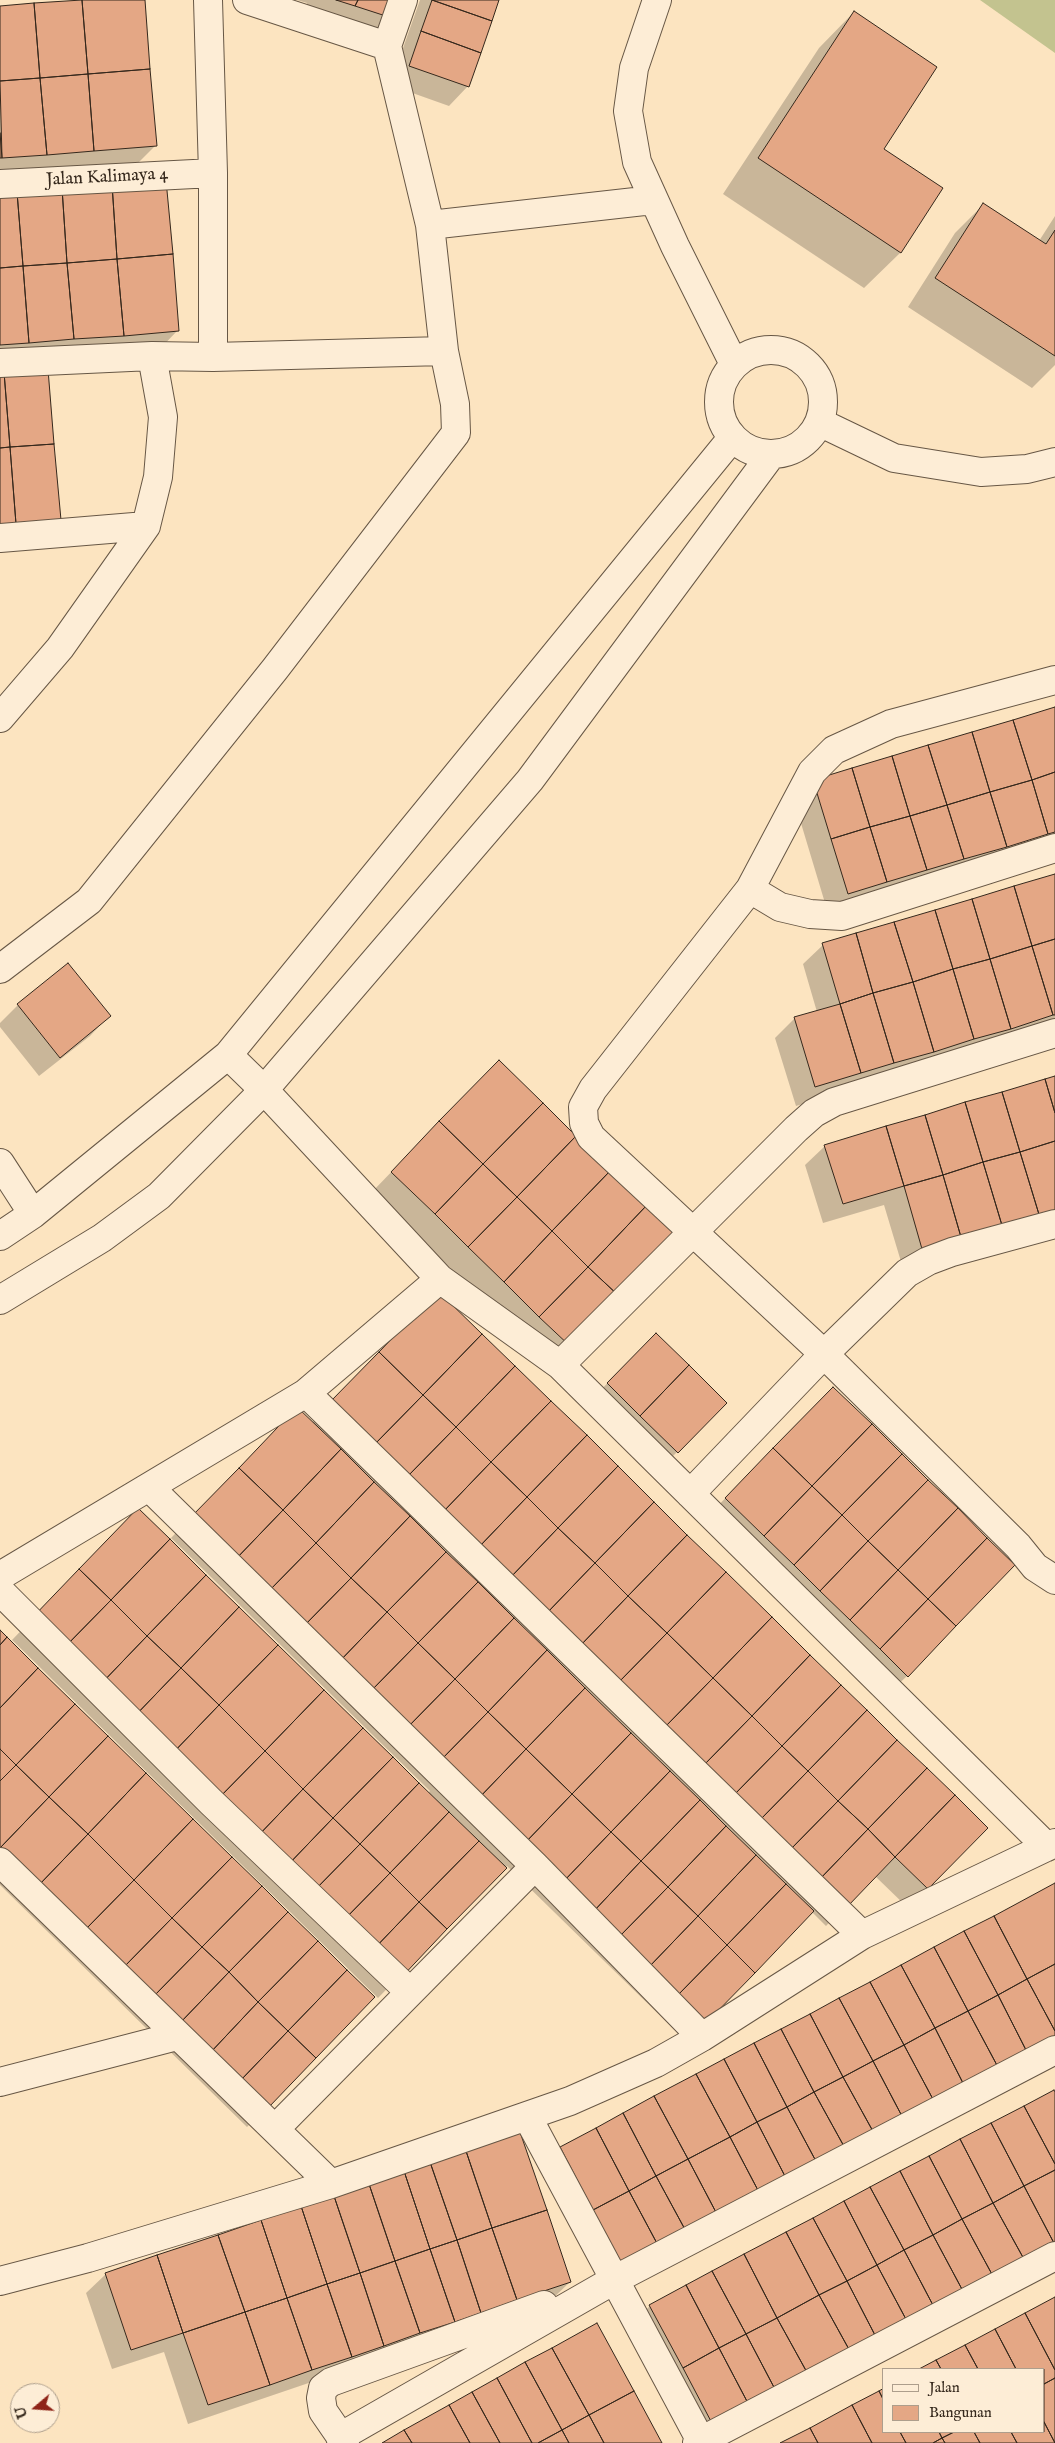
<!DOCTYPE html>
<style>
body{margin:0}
#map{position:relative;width:1055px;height:2443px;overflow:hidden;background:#fce4c0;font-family:"IM FELL English",serif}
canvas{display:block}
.legend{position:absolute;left:882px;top:2368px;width:162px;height:65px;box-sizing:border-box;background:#fdedd6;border:1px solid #ad9e8c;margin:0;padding:6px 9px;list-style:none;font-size:15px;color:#35281c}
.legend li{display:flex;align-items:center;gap:10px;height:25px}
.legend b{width:25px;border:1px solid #ad9e8c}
.north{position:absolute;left:10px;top:2383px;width:50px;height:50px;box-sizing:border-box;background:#fdedd6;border:1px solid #ad9e8c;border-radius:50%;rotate:252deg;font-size:14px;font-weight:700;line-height:20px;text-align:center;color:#35281c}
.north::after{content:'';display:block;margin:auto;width:18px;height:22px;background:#8f2418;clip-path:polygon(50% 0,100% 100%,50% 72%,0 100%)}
</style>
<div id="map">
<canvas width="1055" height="2443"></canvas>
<ul class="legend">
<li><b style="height:6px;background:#fdedd6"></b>Jalan</li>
<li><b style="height:14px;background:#e4a785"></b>Bangunan</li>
</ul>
<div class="north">U</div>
</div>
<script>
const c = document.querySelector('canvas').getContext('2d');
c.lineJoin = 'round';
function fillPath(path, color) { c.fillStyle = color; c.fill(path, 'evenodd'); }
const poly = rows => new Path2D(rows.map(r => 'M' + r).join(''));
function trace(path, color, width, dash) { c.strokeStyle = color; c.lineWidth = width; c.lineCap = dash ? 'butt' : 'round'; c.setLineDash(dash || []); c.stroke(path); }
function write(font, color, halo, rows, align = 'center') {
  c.font = font + ' "IM FELL English",serif'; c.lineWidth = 4.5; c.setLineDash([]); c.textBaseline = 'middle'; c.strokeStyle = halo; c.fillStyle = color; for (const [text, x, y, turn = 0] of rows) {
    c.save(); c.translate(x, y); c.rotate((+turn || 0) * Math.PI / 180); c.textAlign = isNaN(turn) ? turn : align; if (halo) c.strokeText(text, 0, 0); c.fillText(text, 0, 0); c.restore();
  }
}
fillPath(poly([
 [980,0,1055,0,1055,53]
]), '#c3c38f');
fillPath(poly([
 [96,0,144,0,155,146,136,165,0,176,0,8],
 [297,0,400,0,375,38,303,15,307,3],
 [420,0,498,0,468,86,449,106,390,85],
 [854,12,882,149,942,189,900,253,864,288,723,194,819,48],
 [0,195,177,331,158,351,0,363],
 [983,205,1039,241,1055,216,1055,365,1032,388,908,307,955,233],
 [1055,709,1055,845,828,913,794,800],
 [1055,875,1055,1028,796,1106,775,1038,795,1018,817,1012,803,964,823,945],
 [68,964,109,1016,90,1036,39,1076,0,1027,0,1023,18,1005],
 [1055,1077,905,1275,884,1205,823,1223,805,1165,825,1146],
 [479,1081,677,1236,551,1366,372,1192],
 [418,1312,927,1888,908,1908,875,1876,826,1926,812,1912,686,2041,507,1866,378,1998,12,1640,119,1530,428,1793,430,1791,171,1538,278,1428,312,1423],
 [636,1354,677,1452,658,1471,588,1403],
 [813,1408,907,1676,887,1695,706,1518],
 [0,1632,267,2107,247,2127,0,1885],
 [1055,1885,604,2287,541,2168,561,2148],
 [1055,2090,1055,2252,698,2443,630,2325,650,2306],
 [106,2274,570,2282,550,2301,188,2424,164,2352,112,2369,86,2293],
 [1055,2298,1055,2443,782,2443,884,2432,1044,2432,1044,2369,921,2369]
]), '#0003');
const building = poly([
 [82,0,145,0,150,69,88,74,82,0],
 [82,0,88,74,40,78,34,3,82,0],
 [336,0,358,0,355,6,336,0],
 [358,0,402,0,395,19,355,6,358,0],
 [432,0,499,0,492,21,432,0],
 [432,0,492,21,481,53,421,31,432,0],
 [34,3,40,78,0,81,0,6,34,3],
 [854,11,937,67,884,149,943,188,901,253,758,158,854,11],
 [421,31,481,53,469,87,409,66,421,31],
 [150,69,157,146,94,151,88,74,150,69],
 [88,74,94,151,47,155,40,78,88,74],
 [40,78,47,155,2,158,0,81,40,78],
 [0,133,2,158,0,158,0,133],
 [166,180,173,254,117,259,112,184,166,180],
 [112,184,117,259,67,263,62,188,112,184],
 [62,188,67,263,23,266,17,192,62,188],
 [17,192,23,266,0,268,0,193,17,192],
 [983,203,1046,244,1055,230,1055,356,935,278,983,203],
 [173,254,179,331,124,336,117,259,173,254],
 [117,259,124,336,74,339,67,263,117,259],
 [67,263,74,339,29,343,23,266,67,263],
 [23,266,29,343,0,345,0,268,23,266],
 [48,369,54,444,10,447,4,372,48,369],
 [4,372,10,447,0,448,0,373,4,372],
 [54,444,61,520,16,524,10,447,54,444],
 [10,447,16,524,0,525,0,448,10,447],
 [1055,707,1055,772,1032,780,1013,720,1055,707],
 [1013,720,1032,780,990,792,972,732,1013,720],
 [972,732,990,792,947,805,928,745,972,732],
 [928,745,947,805,910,816,892,756,928,745],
 [892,756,910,816,870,827,852,768,892,756],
 [852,768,870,827,831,839,813,780,852,768],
 [1055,772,1055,832,1048,834,1032,780,1055,772],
 [1032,780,1048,834,1007,847,990,792,1032,780],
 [990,792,1007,847,964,859,947,805,990,792],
 [947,805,964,859,927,870,910,816,947,805],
 [910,816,927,870,887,882,870,827,910,816],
 [870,827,887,882,848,894,831,839,870,827],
 [1055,874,1055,939,1032,946,1014,886,1055,874],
 [1014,886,1032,946,990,959,972,899,1014,886],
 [972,899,990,959,953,969,935,910,972,899],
 [935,910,953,969,913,982,894,922,935,910],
 [894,922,913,982,873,993,856,933,894,922],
 [856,933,873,993,840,1004,822,943,856,933],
 [1055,939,1055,1015,1053,1015,1032,946,1055,939],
 [1032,946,1053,1015,1011,1029,990,959,1032,946],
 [990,959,1011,1029,974,1039,953,969,990,959],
 [68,963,111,1016,60,1058,17,1004,68,963],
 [953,969,974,1039,934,1052,913,982,953,969],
 [913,982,934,1052,894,1063,873,993,913,982],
 [873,993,894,1063,861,1073,840,1004,873,993],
 [840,1004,861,1073,815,1087,794,1017,840,1004],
 [499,1060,543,1103,483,1164,439,1121,499,1060],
 [1055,1076,1055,1113,1045,1079,1055,1076],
 [1045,1079,1055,1113,1055,1141,1020,1152,1002,1092,1045,1079],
 [1002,1092,1020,1152,983,1162,965,1102,1002,1092],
 [965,1102,983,1162,943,1175,925,1115,965,1102],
 [543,1103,576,1136,517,1197,483,1164,543,1103],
 [925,1115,943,1175,904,1186,886,1126,925,1115],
 [439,1121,483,1164,435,1214,391,1172,439,1121],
 [886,1126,904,1186,843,1204,824,1145,886,1126],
 [576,1136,611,1170,552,1231,517,1197,576,1136],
 [1055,1141,1055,1217,1041,1221,1020,1152,1055,1141],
 [1020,1152,1041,1221,1004,1232,983,1162,1020,1152],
 [983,1162,1004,1232,963,1244,943,1175,983,1162],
 [483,1164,517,1197,468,1247,435,1214,483,1164],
 [611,1170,647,1205,588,1267,552,1231,611,1170],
 [943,1175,963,1244,924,1256,904,1186,943,1175],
 [517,1197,552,1231,504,1282,468,1247,517,1197],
 [647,1205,678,1236,620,1297,588,1267,647,1205],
 [552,1231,588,1267,539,1317,504,1282,552,1231],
 [588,1267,620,1297,571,1347,539,1317,588,1267],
 [438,1291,482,1334,423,1395,379,1352,438,1291],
 [656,1333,689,1365,640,1416,607,1383,656,1333],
 [482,1334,515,1366,456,1427,423,1395,482,1334],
 [379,1352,423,1395,374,1445,330,1402,379,1352],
 [689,1365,727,1403,678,1453,640,1416,689,1365],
 [515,1366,551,1401,491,1462,456,1427,515,1366],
 [833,1387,872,1424,812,1486,773,1448,833,1387],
 [423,1395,456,1427,407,1477,374,1445,423,1395],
 [551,1401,587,1435,527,1497,491,1462,551,1401],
 [297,1407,341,1449,283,1510,239,1468,297,1407],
 [872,1424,902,1454,842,1515,812,1486,872,1424],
 [456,1427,491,1462,443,1512,407,1477,456,1427],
 [587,1435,618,1466,558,1528,527,1497,587,1435],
 [773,1448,812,1486,764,1536,725,1498,773,1448],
 [341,1449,374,1482,316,1543,283,1510,341,1449],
 [902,1454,928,1480,868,1541,842,1515,902,1454],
 [491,1462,527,1497,479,1547,443,1512,491,1462],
 [618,1466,654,1502,595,1563,558,1528,618,1466],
 [239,1468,283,1510,234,1561,190,1518,239,1468],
 [928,1480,958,1508,898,1570,868,1541,928,1480],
 [374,1482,410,1516,351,1578,316,1543,374,1482],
 [812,1486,842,1515,794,1565,764,1536,812,1486],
 [527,1497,558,1528,510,1578,479,1547,527,1497],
 [654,1502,687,1535,628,1596,595,1563,654,1502],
 [138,1508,170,1539,111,1600,79,1569,138,1508],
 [958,1508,987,1538,928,1599,898,1570,958,1508],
 [283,1510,316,1543,267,1593,234,1561,283,1510],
 [842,1515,868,1541,820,1591,794,1565,842,1515],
 [410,1516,446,1552,387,1612,351,1578,410,1516],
 [558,1528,595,1563,547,1613,510,1578,558,1528],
 [687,1535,726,1572,667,1633,628,1596,687,1535],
 [987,1538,1015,1565,956,1626,928,1599,987,1538],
 [170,1539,206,1575,147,1636,111,1600,170,1539],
 [868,1541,898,1570,850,1620,820,1591,868,1541],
 [316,1543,351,1578,302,1628,267,1593,316,1543],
 [446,1552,478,1582,418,1643,387,1612,446,1552],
 [595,1563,628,1596,580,1646,547,1613,595,1563],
 [79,1569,111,1600,62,1650,31,1619,79,1569],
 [898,1570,928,1599,880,1649,850,1620,898,1570],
 [726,1572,772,1617,713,1678,667,1633,726,1572],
 [206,1575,239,1607,181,1668,147,1636,206,1575],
 [351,1578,387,1612,338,1663,302,1628,351,1578],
 [478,1582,514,1618,455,1679,418,1643,478,1582],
 [628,1596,667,1633,618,1683,580,1646,628,1596],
 [928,1599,956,1626,908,1677,880,1649,928,1599],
 [111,1600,147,1636,99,1686,62,1650,111,1600],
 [239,1607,278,1645,219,1705,181,1668,239,1607],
 [387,1612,418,1643,369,1693,338,1663,387,1612],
 [772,1617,810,1655,752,1716,713,1678,772,1617],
 [514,1618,547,1650,488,1712,455,1679,514,1618],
 [0,1630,7,1637,0,1645,0,1630],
 [667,1633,713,1678,664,1728,618,1683,667,1633],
 [147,1636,181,1668,132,1719,99,1686,147,1636],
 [7,1637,38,1668,0,1708,0,1645,7,1637],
 [418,1643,455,1679,406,1729,369,1693,418,1643],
 [278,1645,324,1690,265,1751,219,1705,278,1645],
 [547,1650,585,1688,526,1749,488,1712,547,1650],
 [810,1655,841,1685,782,1746,752,1716,810,1655],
 [38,1668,75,1704,16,1765,0,1749,0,1708,38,1668],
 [181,1668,219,1705,170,1756,132,1719,181,1668],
 [713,1678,752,1716,703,1766,664,1728,713,1678],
 [455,1679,488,1712,439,1762,406,1729,455,1679],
 [841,1685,867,1710,808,1771,782,1746,841,1685],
 [585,1688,631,1733,572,1794,526,1749,585,1688],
 [324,1690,363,1728,303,1789,265,1751,324,1690],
 [75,1704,108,1736,49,1797,16,1765,75,1704],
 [219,1705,265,1751,216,1801,170,1756,219,1705],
 [867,1710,897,1740,838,1801,808,1771,867,1710],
 [488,1712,526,1749,478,1799,439,1762,488,1712],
 [752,1716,782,1746,733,1796,703,1766,752,1716],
 [363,1728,393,1757,333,1818,303,1789,363,1728],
 [631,1733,670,1771,611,1832,572,1794,631,1733],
 [108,1736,146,1773,88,1834,49,1797,108,1736],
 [897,1740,927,1768,868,1829,838,1801,897,1740],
 [782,1746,808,1771,759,1821,733,1796,782,1746],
 [0,1749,16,1765,0,1781,0,1749],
 [526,1749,572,1794,524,1844,478,1799,526,1749],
 [265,1751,303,1789,255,1839,216,1801,265,1751],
 [393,1757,419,1783,360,1844,333,1818,393,1757],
 [16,1765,49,1797,0,1848,0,1781,16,1765],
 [927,1768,955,1795,895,1857,868,1829,927,1768],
 [670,1771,700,1800,641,1861,611,1832,670,1771],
 [808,1771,838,1801,789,1851,759,1821,808,1771],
 [146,1773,193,1819,134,1880,88,1834,146,1773],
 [419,1783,449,1812,390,1873,360,1844,419,1783],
 [303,1789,333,1818,285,1868,255,1839,303,1789],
 [572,1794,611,1832,563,1882,524,1844,572,1794],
 [955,1795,988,1828,928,1889,895,1857,955,1795],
 [49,1797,88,1834,39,1885,0,1848,49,1797],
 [700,1800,726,1826,668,1887,641,1861,700,1800],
 [838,1801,868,1829,819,1880,789,1851,838,1801],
 [449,1812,479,1841,419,1902,390,1873,449,1812],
 [333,1818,360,1844,311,1894,285,1868,333,1818],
 [193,1819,232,1857,172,1918,134,1880,193,1819],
 [726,1826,756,1855,698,1916,668,1887,726,1826],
 [868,1829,895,1857,847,1907,819,1880,868,1829],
 [611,1832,641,1861,593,1912,563,1882,611,1832],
 [88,1834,134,1880,85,1930,39,1885,88,1834],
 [479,1841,507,1868,447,1929,419,1902,479,1841],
 [360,1844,390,1873,341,1923,311,1894,360,1844],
 [756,1855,786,1884,727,1945,698,1916,756,1855],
 [232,1857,262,1886,202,1947,172,1918,232,1857],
 [641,1861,668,1887,619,1937,593,1912,641,1861],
 [390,1873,419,1902,371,1952,341,1923,390,1873],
 [134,1880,172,1918,123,1968,85,1930,134,1880],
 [1055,1883,1055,1964,1027,1979,994,1916,1055,1883],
 [786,1884,814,1911,755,1973,727,1945,786,1884],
 [262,1886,288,1912,229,1972,202,1947,262,1886],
 [668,1887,698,1916,649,1967,619,1937,668,1887],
 [419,1902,447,1929,399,1980,371,1952,419,1902],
 [288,1912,318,1941,258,2002,229,1972,288,1912],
 [698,1916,727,1945,678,1995,649,1967,698,1916],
 [994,1916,1027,1979,998,1995,964,1931,994,1916],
 [172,1918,202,1947,153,1997,123,1968,172,1918],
 [964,1931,998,1995,968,2011,934,1947,964,1931],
 [318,1941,347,1970,288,2031,258,2002,318,1941],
 [727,1945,755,1973,706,2023,678,1995,727,1945],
 [202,1947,229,1972,180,2023,153,1997,202,1947],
 [934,1947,968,2011,935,2028,901,1965,934,1947],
 [1055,1964,1055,2031,1027,1979,1055,1964],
 [901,1965,935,2028,904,2045,870,1982,901,1965],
 [347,1970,375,1997,316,2058,288,2031,347,1970],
 [229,1972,258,2002,210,2053,180,2023,229,1972],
 [1027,1979,1055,2031,1055,2039,1028,2054,998,1995,1027,1979],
 [870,1982,904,2045,873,2061,839,1998,870,1982],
 [998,1995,1028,2054,999,2069,968,2011,998,1995],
 [839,1998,873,2061,843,2077,810,2014,839,1998],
 [258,2002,288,2031,240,2081,210,2053,258,2002],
 [968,2011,999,2069,965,2087,935,2028,968,2011],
 [810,2014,843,2077,814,2092,781,2029,810,2014],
 [935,2028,965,2087,935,2103,904,2045,935,2028],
 [781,2029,814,2092,787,2107,754,2043,781,2029],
 [288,2031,316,2058,268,2108,240,2081,288,2031],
 [754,2043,787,2107,757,2122,724,2059,754,2043],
 [904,2045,935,2103,904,2120,873,2061,904,2045],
 [724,2059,757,2122,730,2137,696,2074,724,2059],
 [873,2061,904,2120,875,2135,843,2077,873,2061],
 [696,2074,730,2137,688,2159,654,2096,696,2074],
 [843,2077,875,2135,846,2150,814,2092,843,2077],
 [1054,2090,1055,2092,1055,2164,1024,2106,1054,2090],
 [814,2092,846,2150,818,2165,787,2107,814,2092],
 [654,2096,688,2159,656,2176,623,2113,654,2096],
 [1024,2106,1055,2164,1055,2170,1024,2186,991,2123,1024,2106],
 [787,2107,818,2165,788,2182,757,2122,787,2107],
 [623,2113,656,2176,629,2191,596,2128,623,2113],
 [757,2122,788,2182,761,2196,730,2137,757,2122],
 [991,2123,1024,2186,993,2203,960,2139,991,2123],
 [596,2128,629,2191,593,2210,560,2147,596,2128],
 [520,2132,547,2210,492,2228,466,2151,520,2132],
 [730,2137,761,2196,719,2218,688,2159,730,2137],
 [960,2139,993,2203,962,2219,929,2156,960,2139],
 [466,2151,492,2228,457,2240,430,2162,466,2151],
 [929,2156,962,2219,933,2235,900,2171,929,2156],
 [688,2159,719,2218,688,2235,656,2176,688,2159],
 [430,2162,457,2240,430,2249,404,2171,430,2162],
 [1055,2170,1055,2245,1024,2186,1055,2170],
 [404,2171,430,2249,395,2261,369,2184,404,2171],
 [900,2171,933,2235,904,2250,870,2187,900,2171],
 [656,2176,688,2235,660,2249,629,2191,656,2176],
 [369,2184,395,2261,360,2273,334,2196,369,2184],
 [1024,2186,1055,2245,1025,2261,993,2203,1024,2186],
 [870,2187,904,2250,877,2265,844,2201,870,2187],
 [629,2191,660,2249,624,2268,593,2210,629,2191],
 [334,2196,360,2273,327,2284,301,2206,334,2196],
 [844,2201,877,2265,847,2281,813,2218,844,2201],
 [993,2203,1025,2261,994,2278,962,2219,993,2203],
 [301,2206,327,2284,287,2298,261,2220,301,2206],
 [547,2210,571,2282,517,2300,492,2228,547,2210],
 [813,2218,847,2281,819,2295,786,2232,813,2218],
 [962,2219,994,2278,964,2293,933,2235,962,2219],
 [261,2220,287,2298,245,2312,218,2235,261,2220],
 [492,2228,517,2300,481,2313,457,2240,492,2228],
 [786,2232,819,2295,777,2318,744,2254,786,2232],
 [218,2235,245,2312,183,2333,157,2255,218,2235],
 [933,2235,964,2293,935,2309,904,2250,933,2235],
 [457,2240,481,2313,455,2322,430,2249,457,2240],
 [430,2249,455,2322,420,2333,395,2261,430,2249],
 [904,2250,935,2309,908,2323,877,2265,904,2250],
 [744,2254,777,2318,746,2334,712,2271,744,2254],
 [157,2255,183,2333,131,2350,105,2273,157,2255],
 [395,2261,420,2333,384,2346,360,2273,395,2261],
 [877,2265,908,2323,877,2339,847,2281,877,2265],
 [712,2271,746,2334,719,2348,686,2285,712,2271],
 [360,2273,384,2346,352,2357,327,2284,360,2273],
 [847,2281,877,2339,851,2353,819,2295,847,2281],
 [327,2284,352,2357,312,2370,287,2298,327,2284],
 [686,2285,719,2348,683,2368,649,2305,686,2285],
 [819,2295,851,2353,809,2376,777,2318,819,2295],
 [1055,2297,1055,2370,1025,2313,1055,2297],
 [287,2298,312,2370,270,2385,245,2312,287,2298],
 [245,2312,270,2385,208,2405,183,2333,245,2312],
 [1025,2313,1055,2370,1055,2378,1044,2384,1044,2369,1016,2369,995,2329,1025,2313],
 [777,2318,809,2376,777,2393,746,2334,777,2318],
 [597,2323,634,2391,589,2415,552,2348,597,2323],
 [995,2329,1016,2369,978,2369,965,2345,995,2329],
 [746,2334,777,2393,750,2407,719,2348,746,2334],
 [965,2345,978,2369,941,2369,936,2360,965,2345],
 [552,2348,589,2415,562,2430,525,2362,552,2348],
 [719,2348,750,2407,714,2427,683,2368,719,2348],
 [936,2360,941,2369,919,2369,936,2360],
 [525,2362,562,2430,538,2443,532,2443,497,2378,525,2362],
 [497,2378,532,2443,500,2443,472,2392,497,2378],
 [1055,2378,1055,2443,1044,2422,1044,2384,1055,2378],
 [884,2388,884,2401,879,2391,884,2388],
 [634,2391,662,2443,604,2443,589,2415,634,2391],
 [879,2391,884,2401,884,2432,900,2432,906,2443,872,2443,852,2405,879,2391],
 [472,2392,500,2443,470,2443,449,2405,472,2392],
 [449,2405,470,2443,412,2443,404,2430,449,2405],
 [852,2405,872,2443,818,2443,810,2428,852,2405],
 [589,2415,604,2443,569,2443,562,2430,589,2415],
 [1044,2422,1055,2443,1017,2443,1011,2432,1044,2432,1044,2422],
 [810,2428,818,2443,780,2443,810,2428],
 [404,2430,412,2443,382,2443,404,2430],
 [562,2430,569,2443,538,2443,562,2430],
 [900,2432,939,2432,942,2438,933,2443,906,2443,900,2432],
 [939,2432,954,2432,942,2438,939,2432],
 [954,2432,974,2432,980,2443,945,2443,942,2438,954,2432],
 [974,2432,1011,2432,1017,2443,980,2443,974,2432],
 [942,2438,945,2443,933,2443,942,2438]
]);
fillPath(building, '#e4a785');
trace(building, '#35281c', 1);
const street = poly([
 [208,0,213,173,213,357],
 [247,0,387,46],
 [657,0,634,68,628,111,637,162,675,246,734,364],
 [0,184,213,173],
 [430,225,653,200],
 '719 402a52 52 0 1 1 104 0a52 52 0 1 1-104 0Z',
 [0,363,152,356,213,357,444,351],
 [819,422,894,458,981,472,1027,469,1055,462],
 [0,538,146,526],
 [1055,680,891,724,834,750,812,772,750,889,593,1089,583,1107,584,1123,591,1137,824,1354,1018,1546,1035,1567,1055,1580],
 [0,718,60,648,146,526,158,477,163,417,152,356],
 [750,889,780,907,810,914,842,916,1055,848],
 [0,969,89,901,275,669,456,433,455,404,444,351,430,225,387,46,403,0],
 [228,1055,264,1090,440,1279,560,1365,1047,1847],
 [0,1163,33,1214],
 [0,1236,33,1214,228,1055,732,438],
 [0,1300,102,1238,159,1196,264,1090,530,780,771,455],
 [560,1365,796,1129,814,1113,834,1102,1055,1033],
 [306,1393,862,1935],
 [149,1487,535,1866,702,2037],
 [690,1494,824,1354,907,1273,928,1261,952,1252,1055,1224],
 [0,1576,306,1393,440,1279],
 [0,1591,211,1802,410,1992],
 [0,1862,331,2184],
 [0,2082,177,2036],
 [527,2116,702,2443],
 [275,2129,535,1866],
 [0,2281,88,2258,331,2184,570,2101,656,2063,702,2037,862,1935,1055,1843],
 [340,2437,614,2280,1055,2050],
 [345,2443,323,2411,321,2398,323,2388,331,2382,544,2305],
 [697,2443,1055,2256]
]);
trace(street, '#675745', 30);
trace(street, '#fdedd6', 28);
write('18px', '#35281c', '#fdedd6', [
 ["Jalan Kalimaya 4",107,178,-3]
]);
</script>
